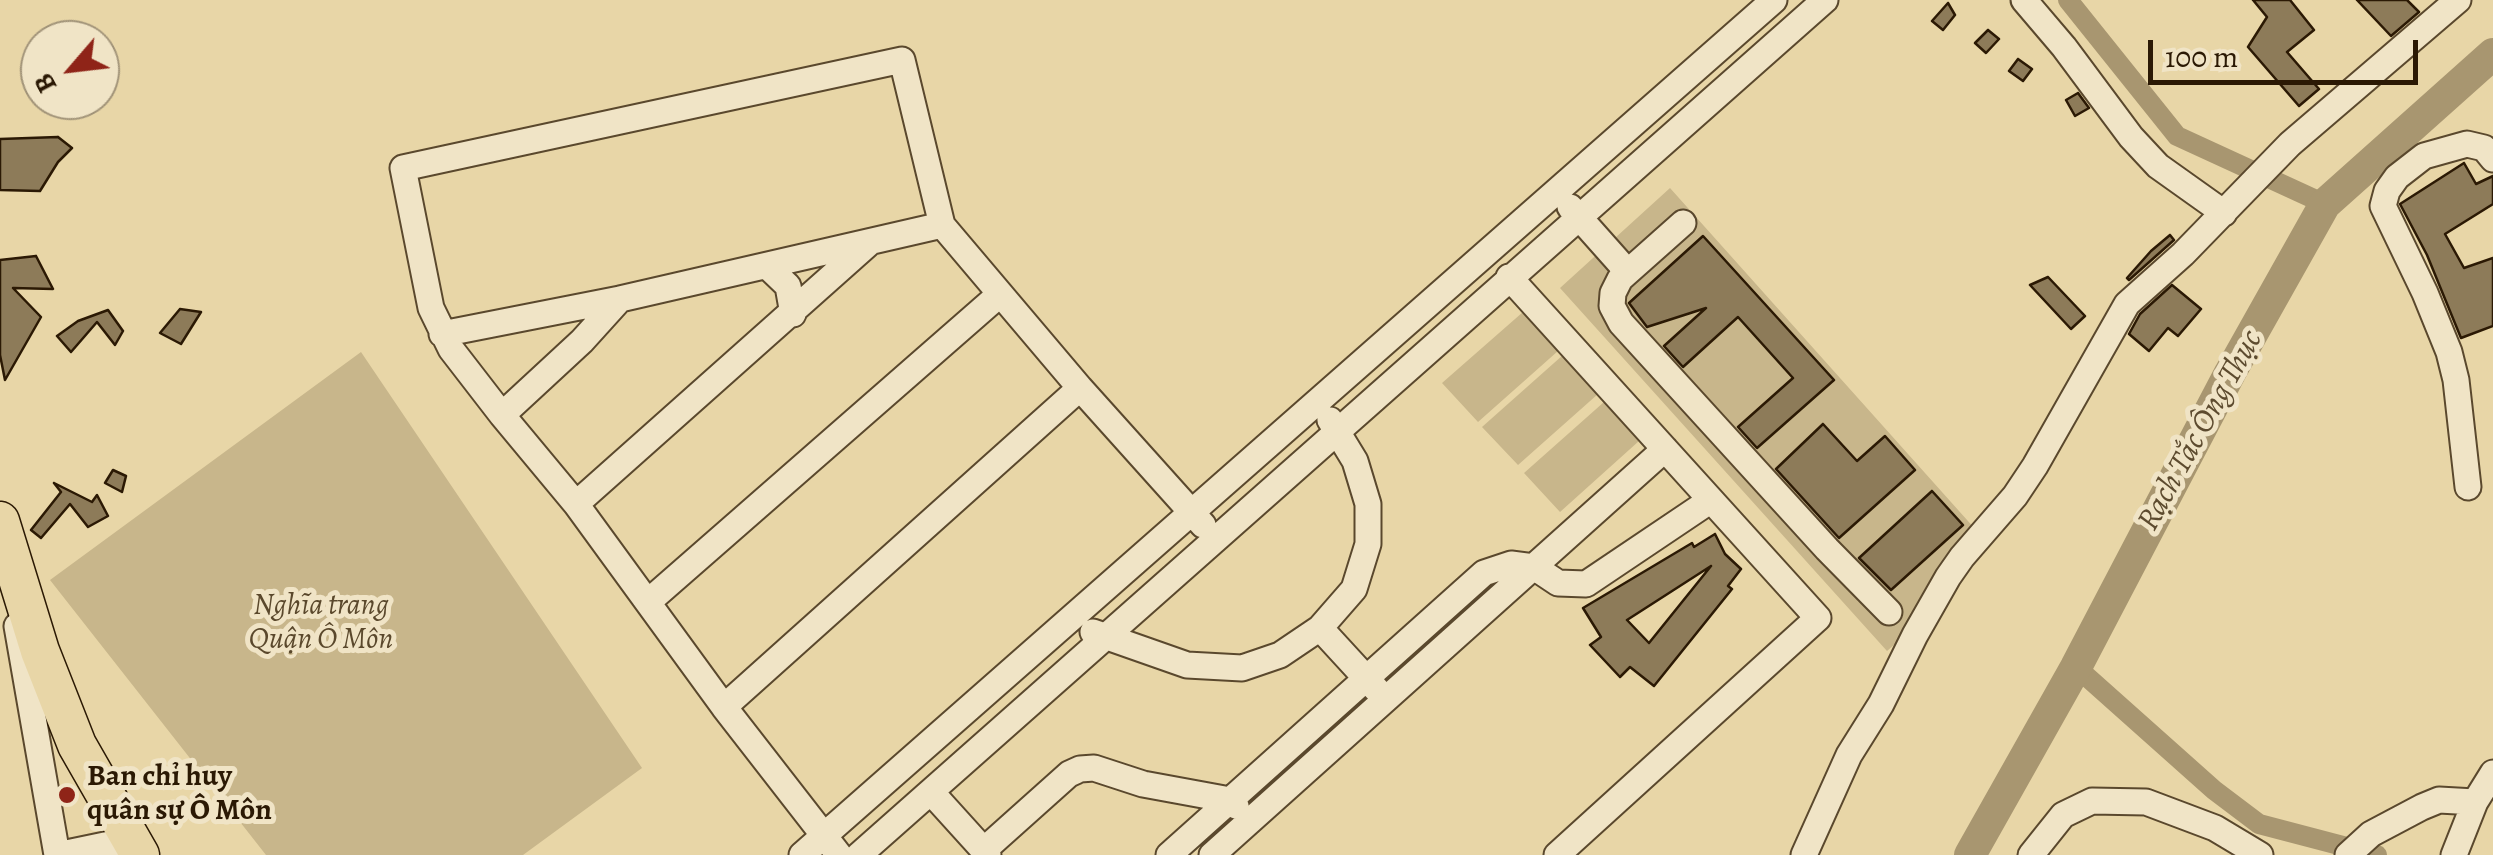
<!DOCTYPE html>
<meta charset="utf-8">
<style>
body{margin:0}
#map{position:relative;width:2493px;height:855px;overflow:hidden;background:#e8d6a7;font-family:Alegreya,serif}
canvas{display:block}
.north{position:absolute;left:20px;top:20px;width:100px;height:100px;box-sizing:border-box;background:#f0e4c6;border:2px solid #a19378;border-radius:50%;rotate:242deg;font-size:28px;font-weight:700;line-height:40px;text-align:center;color:#2b1904}
.north::after{content:'';display:block;margin:auto;width:35px;height:45px;background:#8f2418;clip-path:polygon(50% 0,100% 100%,50% 72%,0 100%)}
.scale{position:absolute;left:2148px;top:40px;width:270px;height:45px;box-sizing:border-box;border:5px solid #2b1904;border-top:0;padding-left:12px;font-size:30px;line-height:35px;white-space:nowrap;color:#2b1904;-webkit-text-stroke:8px #f0e4c6;paint-order:stroke}
</style>
<div id="map">
<canvas width="2493" height="855"></canvas>
<div class="north">B</div>
<div class="scale">100 m</div>
</div>
<script>
const c = document.querySelector('canvas').getContext('2d');
c.lineJoin = 'round';
function fillPath(path, color) { c.fillStyle = color; c.fill(path, 'evenodd'); }
const poly = rows => new Path2D(rows.map(r => 'M' + r).join(''));
function trace(path, color, width, dash) { c.strokeStyle = color; c.lineWidth = width; c.lineCap = dash ? 'butt' : 'round'; c.setLineDash(dash || []); c.stroke(path); }
function write(font, color, halo, rows, align = 'center') {
  c.font = font + ' Alegreya,serif'; c.lineWidth = 10; c.setLineDash([]); c.textBaseline = 'middle'; c.strokeStyle = halo; c.fillStyle = color; for (const [text, x, y, turn = 0] of rows) {
    c.save(); c.translate(x, y); c.rotate((+turn || 0) * Math.PI / 180); c.textAlign = isNaN(turn) ? turn : align; if (halo) c.strokeText(text, 0, 0); c.fillText(text, 0, 0); c.restore();
  }
}
fillPath(poly([
 [1670,188,1976,530,1910,631,1887,651,1560,288],
 [1523,312,1558,351,1478,422,1442,383],
 [361,352,642,768,523,855,266,855,50,580],
 [1563,355,1598,394,1518,465,1482,427],
 [1604,402,1639,441,1560,512,1524,473]
]), '#c8b68b');
trace(poly([
 [2068,0,2177,136,2325,204],
 [2076,667,2214,790,2259,824,2377,855]
]), '#a89670', 20);
trace(poly([
 [1970,855,2076,667,2230,373,2325,204,2493,54]
]), '#a89670', 32);
const building = poly([
 [2253,0,2290,0,2314,30,2287,52,2319,89,2299,106,2248,47,2267,17,2253,0],
 [2357,0,2407,0,2419,12,2391,36,2357,0],
 [1948,3,1955,15,1943,30,1932,21,1948,3],
 [1988,30,1999,39,1986,53,1975,43,1988,30],
 [2018,59,2032,69,2023,81,2009,71,2018,59],
 [2078,93,2089,108,2075,116,2066,100,2078,93],
 [58,137,72,148,58,162,40,191,0,190,0,139,58,137],
 [2464,163,2476,184,2493,176,2493,204,2445,234,2464,268,2493,258,2493,326,2461,338,2427,255,2400,204,2464,163],
 [2170,235,2174,240,2129,280,2127,278,2151,251,2170,235],
 [1703,236,1834,380,1757,448,1738,427,1793,378,1738,317,1683,367,1664,346,1706,308,1647,327,1629,303,1703,236],
 [36,256,53,289,13,288,41,317,5,380,0,355,0,260,36,256],
 [2048,277,2085,316,2071,329,2030,285,2048,277],
 [2172,285,2201,309,2178,336,2168,328,2149,351,2129,334,2140,314,2172,285],
 [180,309,201,312,181,344,160,333,180,309],
 [108,310,123,331,115,345,97,322,71,352,57,336,78,321,108,310],
 [1823,424,1857,461,1885,436,1915,470,1839,538,1776,469,1823,424],
 [113,470,126,476,122,492,105,483,113,470],
 [54,483,92,502,97,495,108,516,88,527,70,504,41,538,31,530,61,492,54,483],
 [1932,491,1963,525,1891,590,1859,558,1932,491],
 [1715,534,1725,554,1741,569,1728,586,1732,589,1654,686,1630,667,1620,677,1590,645,1601,637,1583,608,1692,543,1694,547,1715,534],
 [1711,566,1649,643,1627,620,1711,566]
]);
fillPath(building, '#8d7b59');
trace(building, '#2b1904', 2.5);
const minor = poly([
 [2024,0,2064,47,2131,137,2158,166,2224,213],
 [1570,207,1626,270],
 [1683,223,1620,279,1613,293,1612,306,1621,323,1827,549,1889,612],
 [767,266,788,286,793,314],
 [1509,277,1818,618,1557,855],
 [442,334,620,299],
 [502,415,451,349,431,308,403,168,902,60,942,225],
 [2468,487,2456,380,2449,352,2425,293,2383,206,2387,191,2397,177,2424,156,2467,144,2484,148,2493,159],
 [576,504,867,245],
 [648,602,999,295],
 [17,626,57,855],
 [1320,628,1376,689],
 [1093,632,1187,665,1242,668,1280,655,1320,628,1354,589,1368,544,1368,504,1355,461,1330,420],
 [724,707,576,504,502,415,582,341,620,299,942,225,1080,388],
 [931,792,988,855],
 [984,850,1069,774,1080,769,1094,768,1143,784,1230,800,1236,806],
 [57,855,129,840],
 [802,855,1774,0],
 [839,855,724,707,1080,388,1203,525],
 [859,855,1825,0],
 [1169,855,1484,573,1511,564,1534,567,1558,583,1586,584,1711,500],
 [1212,855,1665,449],
 [1804,855,1849,755,1881,704,1915,635,1948,577,1962,557,2015,496,2035,466,2127,304,2183,254,2290,144,2458,0],
 [2031,855,2063,815,2092,801,2146,802,2215,828,2260,855],
 [2348,855,2371,834,2422,807,2439,800,2475,802,2493,773],
 [2454,855,2475,802]
]);
const highway = poly([
 [0,521,40,651,77,745,140,855]
]);
trace(minor, '#5a482d', 29);
trace(highway, '#2b1904', 41);
trace(minor, '#f0e4c6', 25);
trace(highway, '#e8d6a7', 38);
for (const [x, y, r, color] of [
 [67,795,10,"#8f2418"]
]) { const dot = new Path2D(); dot.arc(x, y, r, 0, 2 * Math.PI); c.fillStyle = color; c.fill(dot); trace(dot, '#f0e4c6', 4); }
write('italic 30px', '#5a482c', '#f0e4c6', [
 ["Nghĩa trang",321,607],
 ["Quận Ô Môn",321,641]
]);
write('bold 30px', '#2b1904', '#f0e4c6', [
 ["Ban chỉ huy",87,778],
 ["quân sự Ô Môn",87,812]
], 'left');
write('italic 32px', '#5d4b2f', '#f0e4c6', [
 ["Rạch Tắc Ông Thục",2201,431,-61]
]);
</script>
